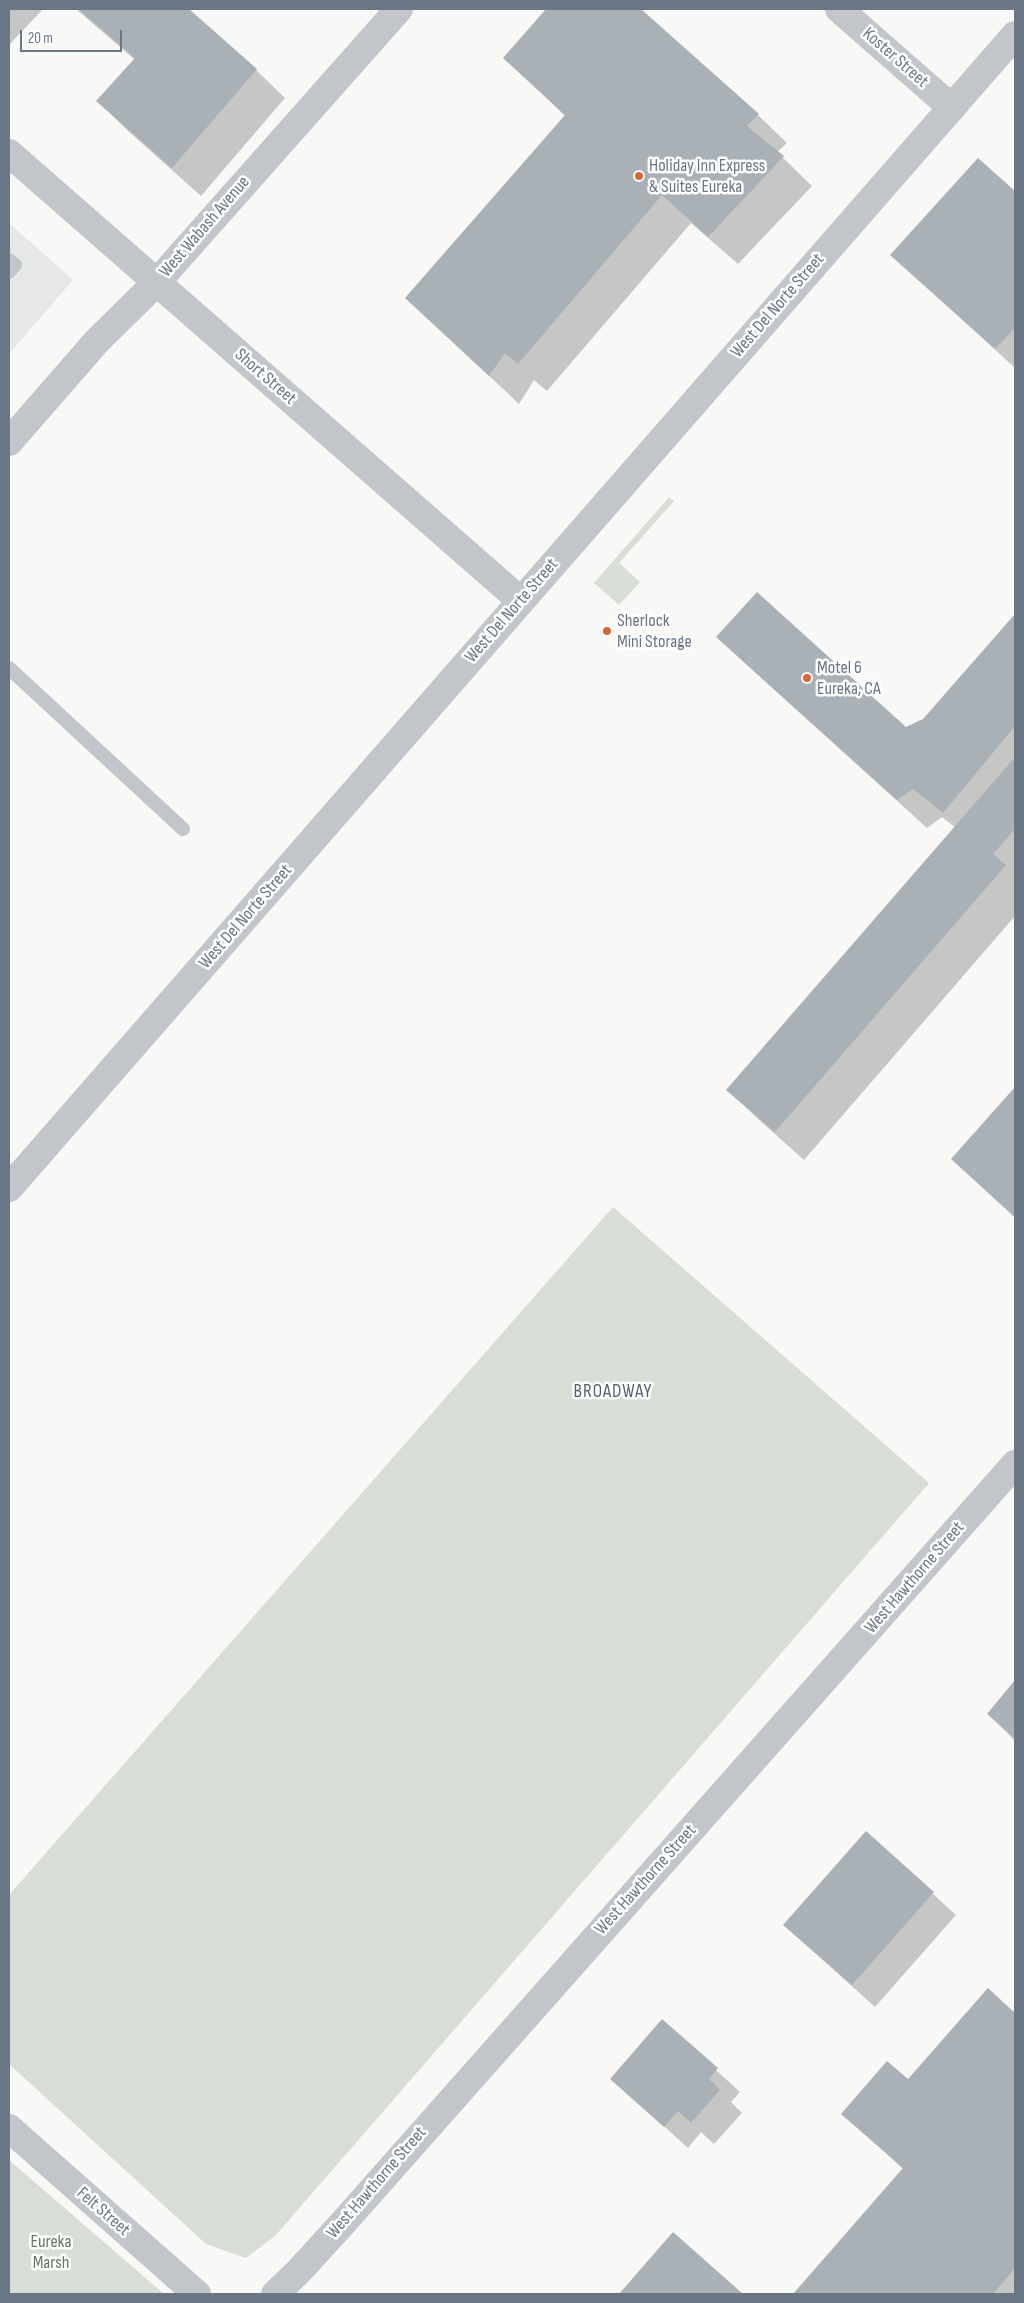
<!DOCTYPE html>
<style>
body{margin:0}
#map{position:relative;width:1024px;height:2303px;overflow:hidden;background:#f8f8f6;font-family:"Sofia Sans Condensed",sans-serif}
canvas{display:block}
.frame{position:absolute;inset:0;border:10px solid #697785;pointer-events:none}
.scale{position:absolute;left:20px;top:30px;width:102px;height:22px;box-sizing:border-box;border:2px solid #697785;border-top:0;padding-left:6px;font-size:15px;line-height:18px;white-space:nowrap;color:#697785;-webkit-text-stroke:4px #fff;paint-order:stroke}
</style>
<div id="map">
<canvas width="1024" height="2303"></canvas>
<div class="frame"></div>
<div class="scale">20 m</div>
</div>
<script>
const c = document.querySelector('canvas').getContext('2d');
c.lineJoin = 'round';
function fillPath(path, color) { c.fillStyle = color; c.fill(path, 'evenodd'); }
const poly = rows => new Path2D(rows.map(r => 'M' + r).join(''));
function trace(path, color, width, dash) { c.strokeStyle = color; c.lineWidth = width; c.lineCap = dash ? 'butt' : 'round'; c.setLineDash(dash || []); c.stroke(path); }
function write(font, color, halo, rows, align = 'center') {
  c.font = font + ' "Sofia Sans Condensed",sans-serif'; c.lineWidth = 5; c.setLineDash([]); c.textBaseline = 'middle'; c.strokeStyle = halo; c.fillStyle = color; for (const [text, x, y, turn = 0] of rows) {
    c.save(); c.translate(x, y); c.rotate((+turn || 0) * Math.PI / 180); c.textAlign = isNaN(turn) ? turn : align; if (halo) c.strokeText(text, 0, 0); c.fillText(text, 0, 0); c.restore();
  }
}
fillPath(poly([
 [9,223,73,280,9,354]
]), '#e6e7e7');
fillPath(poly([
 [669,497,674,501,619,563,640,582,619,605,594,583],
 [613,1207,929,1483,275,2236,246,2258,206,2244,9,2064,9,1895],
 [9,2160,164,2294,9,2294]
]), '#d8ddd5');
fillPath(poly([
 [9,9,43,9,9,45],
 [76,9,187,9,256,70,285,98,201,196,127,130,98,101,135,60],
 [548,9,639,9,758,115,787,143,777,152,812,186,738,264,691,223,547,391,534,380,519,404,407,298,565,116,505,58],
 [978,160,1015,193,1015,368,892,255],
 [1015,616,1015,916,804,1160,757,1118,728,1090,956,828,942,817,927,828,747,665,718,637,905,728,924,720],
 [1015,1089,1015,1218,952,1159],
 [1015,1682,1015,1741,988,1714],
 [866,1833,956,1915,875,2007,784,1925],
 [988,1990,1015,2014,1015,2294,795,2294,904,2170,843,2113,908,2081],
 [662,2021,740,2092,731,2102,742,2113,714,2144,701,2132,688,2148,611,2078],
 [673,2234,742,2294,620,2294]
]), '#0003');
fillPath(poly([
 [78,9,189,9,257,69,172,168,96,101,135,58],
 [546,9,641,9,759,114,747,126,784,156,708,237,662,195,518,364,505,353,489,376,405,298,565,115,503,58],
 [978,158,1015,191,1015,328,995,349,890,255],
 [757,592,906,727,923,719,1015,614,1015,726,943,813,913,789,897,800,716,637],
 [1015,757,1015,829,993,854,1006,865,775,1132,726,1090],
 [1015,1087,1015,1217,951,1159],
 [1015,1680,1015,1738,987,1714],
 [866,1831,934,1892,852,1985,783,1925],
 [988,1988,1015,2013,1015,2268,993,2294,793,2294,903,2168,841,2114,887,2061,908,2079],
 [662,2019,718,2068,709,2079,720,2090,691,2123,678,2111,664,2127,610,2079],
 [673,2232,743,2294,619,2294]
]), '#a9b0b6');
trace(poly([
 [9,260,15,265,9,272],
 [9,668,183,829]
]), '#c2c5c9', 14);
trace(poly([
 [839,9,952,108],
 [9,153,521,601],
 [9,1188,1015,35],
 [9,2128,197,2294],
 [275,2294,299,2271,342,2224,1015,1464]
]), '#c2c5c9', 28);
trace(poly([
 [9,442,97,341,157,282,399,9]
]), '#c2c5c9', 28);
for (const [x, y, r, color] of [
 [639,176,5,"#d96635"],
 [607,631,5,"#d96635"],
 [807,678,5,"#d96635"]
]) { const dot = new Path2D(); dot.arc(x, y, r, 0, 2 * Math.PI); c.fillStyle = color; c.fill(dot); trace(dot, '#fff', 2); }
write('18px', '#697785', '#fff', [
 ["Koster Street",895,58,41],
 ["West Wabash Avenue",205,227,-49],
 ["West Del Norte Street",778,306,-49],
 ["Short Street",265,377,41],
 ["West Del Norte Street",512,611,-49],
 ["West Del Norte Street",246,917,-49],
 ["West Hawthorne Street",915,1578,-49],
 ["West Hawthorne Street",646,1880,-48],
 ["West Hawthorne Street",377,2183,-49],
 ["Felt Street",103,2212,41]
]);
write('18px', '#697785', '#fff', [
 ["Holiday Inn Express",649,166],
 ["& Suites Eureka",649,187],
 ["Sherlock",617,621],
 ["Mini Storage",617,642],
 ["Motel 6",817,668],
 ["Eureka, CA",817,689]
], 'left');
write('18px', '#667864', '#fff', [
 ["Eureka",51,2242],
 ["Marsh",51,2263]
]);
c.letterSpacing = '1px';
write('19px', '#56606b', '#fff', [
 ["BROADWAY",613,1392]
]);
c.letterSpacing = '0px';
</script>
